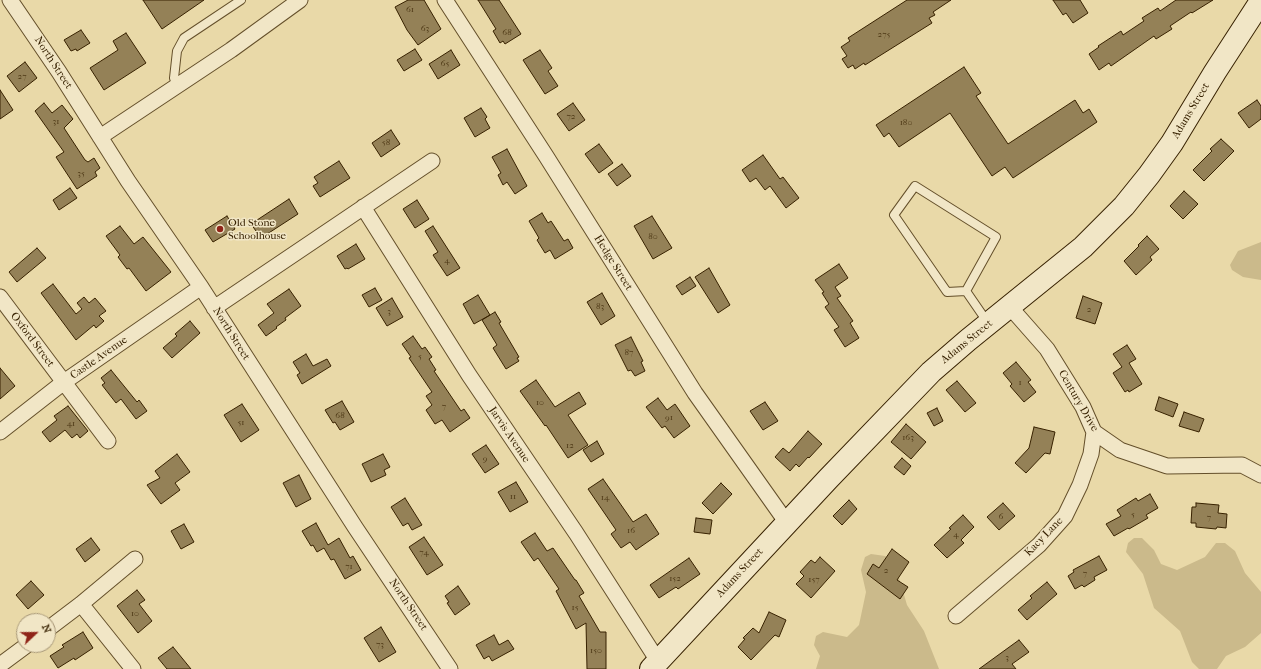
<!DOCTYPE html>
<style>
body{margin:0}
#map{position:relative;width:1261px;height:669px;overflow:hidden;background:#e9d9a8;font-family:"IM FELL French Canon",serif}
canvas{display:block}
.north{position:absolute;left:16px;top:613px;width:40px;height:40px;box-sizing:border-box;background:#f1e6c6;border:1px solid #a79777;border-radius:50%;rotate:68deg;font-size:11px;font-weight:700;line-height:16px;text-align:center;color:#372100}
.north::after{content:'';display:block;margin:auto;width:14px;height:18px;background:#8f2418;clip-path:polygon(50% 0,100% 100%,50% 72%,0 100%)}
</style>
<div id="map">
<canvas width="1261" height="669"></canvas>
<div class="north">N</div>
</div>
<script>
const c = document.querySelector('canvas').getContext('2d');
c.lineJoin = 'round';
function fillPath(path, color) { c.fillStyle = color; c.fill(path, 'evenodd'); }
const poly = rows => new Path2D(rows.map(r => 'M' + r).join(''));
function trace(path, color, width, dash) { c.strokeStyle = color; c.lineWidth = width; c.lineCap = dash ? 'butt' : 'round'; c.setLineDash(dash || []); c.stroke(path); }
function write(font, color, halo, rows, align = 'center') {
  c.font = font + ' "IM FELL French Canon",serif'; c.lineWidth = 3; c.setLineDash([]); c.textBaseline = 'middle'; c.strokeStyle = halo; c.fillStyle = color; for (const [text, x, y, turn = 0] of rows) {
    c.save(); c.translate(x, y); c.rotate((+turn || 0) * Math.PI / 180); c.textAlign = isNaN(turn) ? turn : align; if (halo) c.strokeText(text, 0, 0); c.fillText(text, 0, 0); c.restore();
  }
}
fillPath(poly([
 [1261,242,1261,280,1243,277,1232,270,1230,265,1238,251],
 [1134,538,1142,538,1154,550,1161,564,1177,570,1205,557,1216,543,1225,543,1235,551,1245,573,1261,592,1261,633,1245,647,1226,656,1217,669,1199,669,1192,662,1180,631,1154,608,1143,574,1126,552,1128,543],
 [871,554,885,556,895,564,907,605,924,631,939,669,816,669,820,656,814,645,816,636,823,632,847,637,859,625,866,592,861,570,865,557]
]), '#cbba8b');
const building = poly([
 [143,0,204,0,162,29,143,0],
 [408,0,424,0,441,29,418,45,407,30,395,7,408,0],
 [478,0,499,0,521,34,505,44,503,41,500,43,493,31,496,29,478,0],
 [907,0,951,0,933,12,935,15,929,18,932,23,865,65,864,63,855,69,853,65,848,68,842,59,847,56,841,47,850,41,848,38,907,0],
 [1053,0,1080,0,1088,13,1073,23,1066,13,1063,15,1053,0],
 [1176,0,1213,0,1192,13,1191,12,1170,26,1172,29,1156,39,1154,36,1111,66,1109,63,1099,70,1089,54,1099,47,1098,46,1121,31,1123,35,1144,21,1142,18,1158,8,1160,11,1176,0],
 [81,30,90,43,77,51,76,49,71,51,64,40,81,30],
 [126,33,146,63,104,90,90,68,118,50,113,41,126,33],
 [415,49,422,60,404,71,397,60,415,49],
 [451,50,460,65,438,79,429,64,451,50],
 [540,50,552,68,548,71,558,86,545,94,523,60,540,50],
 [25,62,37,78,19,92,7,76,25,62],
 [964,67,981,93,976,96,1008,144,1075,100,1083,113,1089,109,1097,122,1013,178,1005,167,992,176,950,113,899,147,889,133,884,137,876,125,964,67],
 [0,90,13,110,0,119,0,90],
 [1257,100,1261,106,1261,119,1249,128,1238,113,1257,100],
 [44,103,52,113,62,105,73,119,64,128,85,160,88,162,94,158,100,168,95,172,97,176,77,189,56,157,64,152,35,111,44,103],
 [573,103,585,120,569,131,557,114,573,103],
 [481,108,487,117,485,119,490,128,475,137,464,118,481,108],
 [391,130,400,144,381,157,372,143,391,130],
 [1221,139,1234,151,1204,181,1193,170,1212,151,1210,149,1221,139],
 [599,144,613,163,599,173,585,154,599,144],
 [507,149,527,186,515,194,507,182,503,185,498,175,501,173,492,157,507,149],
 [763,155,780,179,783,177,799,198,786,208,770,186,765,190,756,178,750,182,742,170,763,155],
 [339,161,350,178,320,197,313,186,318,183,314,177,339,161],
 [622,164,631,176,617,186,608,174,622,164],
 [70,188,77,198,59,210,53,200,70,188],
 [1184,191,1198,204,1183,219,1170,206,1184,191],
 [289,199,298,214,261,238,251,224,289,199],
 [417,200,429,219,415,228,403,209,417,200],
 [542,213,548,223,551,221,564,241,568,239,573,248,555,259,550,250,545,253,537,240,539,238,529,221,542,213],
 [227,216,235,229,213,242,205,230,227,216],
 [652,216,672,248,653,259,634,226,652,216],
 [120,226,134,244,143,237,171,272,146,291,129,268,127,269,118,257,120,255,106,236,120,226],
 [433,226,460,268,447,276,433,255,438,252,425,231,433,226],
 [1147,236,1159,249,1150,257,1152,260,1136,275,1124,261,1139,246,1138,245,1147,236],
 [356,244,365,259,348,269,347,268,345,269,337,256,356,244],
 [37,248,46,258,17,282,9,272,37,248],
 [839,264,848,278,835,287,841,296,837,298,853,321,850,323,859,338,845,347,834,330,839,327,825,307,829,304,822,293,824,292,815,280,839,264],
 [709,268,730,305,718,313,695,277,709,268],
 [690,277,696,286,682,295,676,286,690,277],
 [53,284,76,314,82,309,77,303,84,297,89,303,95,298,106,311,99,316,104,321,96,328,94,325,76,340,41,293,53,284],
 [375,288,382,300,369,307,362,295,375,288],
 [289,289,301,306,285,318,286,320,276,327,277,328,266,336,258,325,274,313,267,304,289,289],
 [602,293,615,316,601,325,587,302,602,293],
 [478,295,490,315,474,324,463,304,478,295],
 [1083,296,1102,303,1095,324,1076,318,1083,296],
 [392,298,403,317,387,326,376,308,392,298],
 [495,312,501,322,499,323,519,357,517,358,519,361,506,369,493,348,497,345,482,320,495,312],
 [190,321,200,333,172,358,163,348,177,336,175,334,190,321],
 [413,336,422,349,425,347,432,357,429,359,436,370,434,371,461,411,464,409,470,418,450,432,442,420,435,424,426,410,432,405,426,396,432,392,409,358,411,357,402,344,413,336],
 [631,337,643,361,641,362,645,371,635,376,631,370,628,371,615,345,631,337],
 [1127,345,1136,359,1129,363,1142,384,1129,392,1128,390,1125,392,1113,373,1122,367,1113,354,1127,345],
 [306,354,313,366,327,359,331,366,302,384,297,375,300,373,293,362,306,354],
 [1016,362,1031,380,1028,382,1036,392,1024,402,1010,386,1012,384,1003,373,1016,362],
 [0,368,15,386,0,399,0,368],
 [111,370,137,402,139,400,147,411,136,419,121,399,116,403,102,385,105,383,101,378,111,370],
 [536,380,555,407,579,392,586,404,568,415,588,445,568,458,546,425,545,426,520,391,536,380],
 [957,381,976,403,965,412,946,390,957,381],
 [1159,397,1178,404,1173,417,1155,410,1159,397],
 [658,398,667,410,675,404,690,426,674,438,665,426,662,428,646,407,658,398],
 [342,401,354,422,340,430,335,422,333,423,325,410,342,401],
 [765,402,778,421,763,430,750,411,765,402],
 [242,404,259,430,241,442,224,415,242,404],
 [68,406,88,431,80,438,77,434,72,438,65,430,50,442,42,432,57,420,54,416,68,406],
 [937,408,943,421,934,426,927,413,937,408],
 [1184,412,1204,419,1199,432,1179,426,1184,412],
 [906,424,926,442,911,459,891,442,906,424],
 [1034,427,1055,432,1050,454,1045,453,1026,473,1015,463,1029,448,1034,427],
 [808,431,822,444,809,458,808,457,799,467,796,464,790,471,775,457,783,448,789,453,808,431],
 [597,441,604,454,591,462,583,450,597,441],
 [486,445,499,464,485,473,472,454,486,445],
 [177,454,190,472,175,483,180,490,161,504,147,485,160,478,155,471,177,454],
 [383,454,390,467,384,470,386,475,371,482,362,464,383,454],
 [902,458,911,466,904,475,894,467,902,458],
 [299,475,311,499,296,507,283,483,299,475],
 [603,479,633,522,646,514,659,534,636,550,630,542,621,548,611,534,616,530,588,489,603,479],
 [516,482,528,502,510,512,498,492,516,482],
 [721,483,732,494,713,514,702,503,721,483],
 [1150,494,1158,508,1146,515,1148,518,1129,529,1128,528,1114,536,1106,524,1121,516,1117,510,1136,498,1138,501,1150,494],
 [405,498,422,525,412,530,408,523,403,526,391,507,405,498],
 [849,500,857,509,842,525,833,516,849,500],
 [1003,503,1015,516,999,530,987,517,1003,503],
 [1196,503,1219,505,1218,513,1227,514,1226,528,1217,527,1216,529,1196,527,1196,523,1191,523,1192,507,1196,507,1196,503],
 [963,515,974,527,961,540,964,543,947,558,934,545,951,529,949,528,963,515],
 [696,518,712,520,710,534,694,532,696,518],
 [316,523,328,545,339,538,350,558,353,556,361,570,345,579,334,559,331,560,324,548,317,552,313,545,311,546,302,531,316,523],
 [184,524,194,542,181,549,171,531,184,524],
 [535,533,547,551,553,548,575,580,576,580,584,593,579,596,600,632,606,632,606,669,587,669,586,623,576,629,556,591,559,589,538,558,534,561,521,542,535,533],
 [424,537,443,565,427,575,409,547,424,537],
 [91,538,100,550,85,562,76,549,91,538],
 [892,549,909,562,897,580,908,587,900,599,867,574,873,564,879,568,892,549],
 [1099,556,1107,570,1094,577,1095,580,1084,587,1082,585,1075,589,1068,576,1074,572,1073,570,1099,556],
 [820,557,835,571,811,598,796,584,804,576,800,572,811,560,815,563,820,557],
 [689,558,700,574,678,589,676,587,659,598,650,585,689,558],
 [31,581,44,595,28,609,16,595,31,581],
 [1047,582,1057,594,1027,620,1018,610,1032,598,1030,596,1047,582],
 [458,586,470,604,455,615,447,603,449,602,445,596,458,586],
 [137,590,145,600,139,604,152,621,138,633,117,606,137,590],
 [769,612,786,620,779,637,775,635,751,660,738,647,745,639,743,638,753,628,759,633,769,612],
 [381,627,396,652,379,662,364,638,381,627],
 [83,632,93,648,75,660,74,658,58,668,50,656,64,647,62,645,83,632],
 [494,635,499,645,508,640,514,649,492,661,489,656,484,659,476,645,494,635],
 [1019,640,1029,652,1012,664,1016,669,979,669,1019,640],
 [173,647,191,669,167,669,158,658,173,647]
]);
fillPath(building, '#948157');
trace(building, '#372100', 1);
const service = poly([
 [177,86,174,78,177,51,184,38,241,0],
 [966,291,947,292,894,215,915,186,996,237,966,291,988,323]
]);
const minor = poly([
 [10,0,59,72,128,181,201,287,355,527,450,669],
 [445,0,546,156,695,393,787,523],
 [100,137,231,50,300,0],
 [363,207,469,375,576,533,658,661],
 [0,297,108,441],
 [1010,307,1047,349,1083,407,1094,432,1120,450,1167,466,1242,465,1261,475],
 [214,308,432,161],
 [0,432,64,382,201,287],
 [81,604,133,669],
 [956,616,1039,545,1065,516,1080,485,1091,454,1094,432],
 [48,629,81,604,135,559],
 [0,665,27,645]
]);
const secondary = poly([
 [651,669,828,479,931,372,968,340,1083,247,1124,206,1149,175,1172,143,1215,72,1261,1]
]);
trace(service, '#644f2a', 10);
trace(minor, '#644f2a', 17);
trace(secondary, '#372100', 24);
trace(service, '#f1e6c6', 8);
trace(minor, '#f1e6c6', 15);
trace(secondary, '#f1e6c6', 22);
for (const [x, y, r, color] of [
 [220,229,4,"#8f2418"]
]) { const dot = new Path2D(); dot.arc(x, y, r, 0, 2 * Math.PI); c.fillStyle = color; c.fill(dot); trace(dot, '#f1e6c6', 1.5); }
write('9px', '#4e3916', null, [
 ["61",410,10],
 ["63",425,29],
 ["68",507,33],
 ["275",884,35],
 ["65",445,64],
 ["27",22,77],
 ["72",571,117],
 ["31",56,122],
 ["180",906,123],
 ["58",386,143],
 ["35",81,174],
 ["80",653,237],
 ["4",447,261],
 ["83",600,307],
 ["2",1089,310],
 ["3",389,312],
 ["87",629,353],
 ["5",420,357],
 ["1",1020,383],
 ["10",540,403],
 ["7",444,407],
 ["68",340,416],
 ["91",669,418],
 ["51",241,423],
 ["41",71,424],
 ["163",908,438],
 ["12",570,446],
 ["9",485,459],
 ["11",513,497],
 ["14",605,498],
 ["5",1133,515],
 ["6",1001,517],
 ["7",1209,518],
 ["16",631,531],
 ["4",956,535],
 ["74",424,553],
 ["71",349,567],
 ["2",886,571],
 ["7",1085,574],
 ["152",675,579],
 ["157",814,580],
 ["15",575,608],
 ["10",135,614],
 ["73",380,645],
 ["150",596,651],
 ["3",1007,658]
]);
write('11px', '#372100', '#f1e6c6', [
 ["North Street",53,63,57],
 ["Adams Street",1191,111,-59],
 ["Hedge Street",613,263,58],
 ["North Street",231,334,58],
 ["Oxford Street",32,340,53],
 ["Adams Street",967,342,-39],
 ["Castle Avenue",99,358,-35],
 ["Century Drive",1078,401,60],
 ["Jarvis Avenue",509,435,56],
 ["Kacy Lane",1044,537,-46],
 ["Adams Street",740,573,-47],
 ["North Street",408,605,56]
]);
write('11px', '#372100', '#f1e6c6', [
 ["Old Stone",228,223],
 ["Schoolhouse",228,236]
], 'left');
</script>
